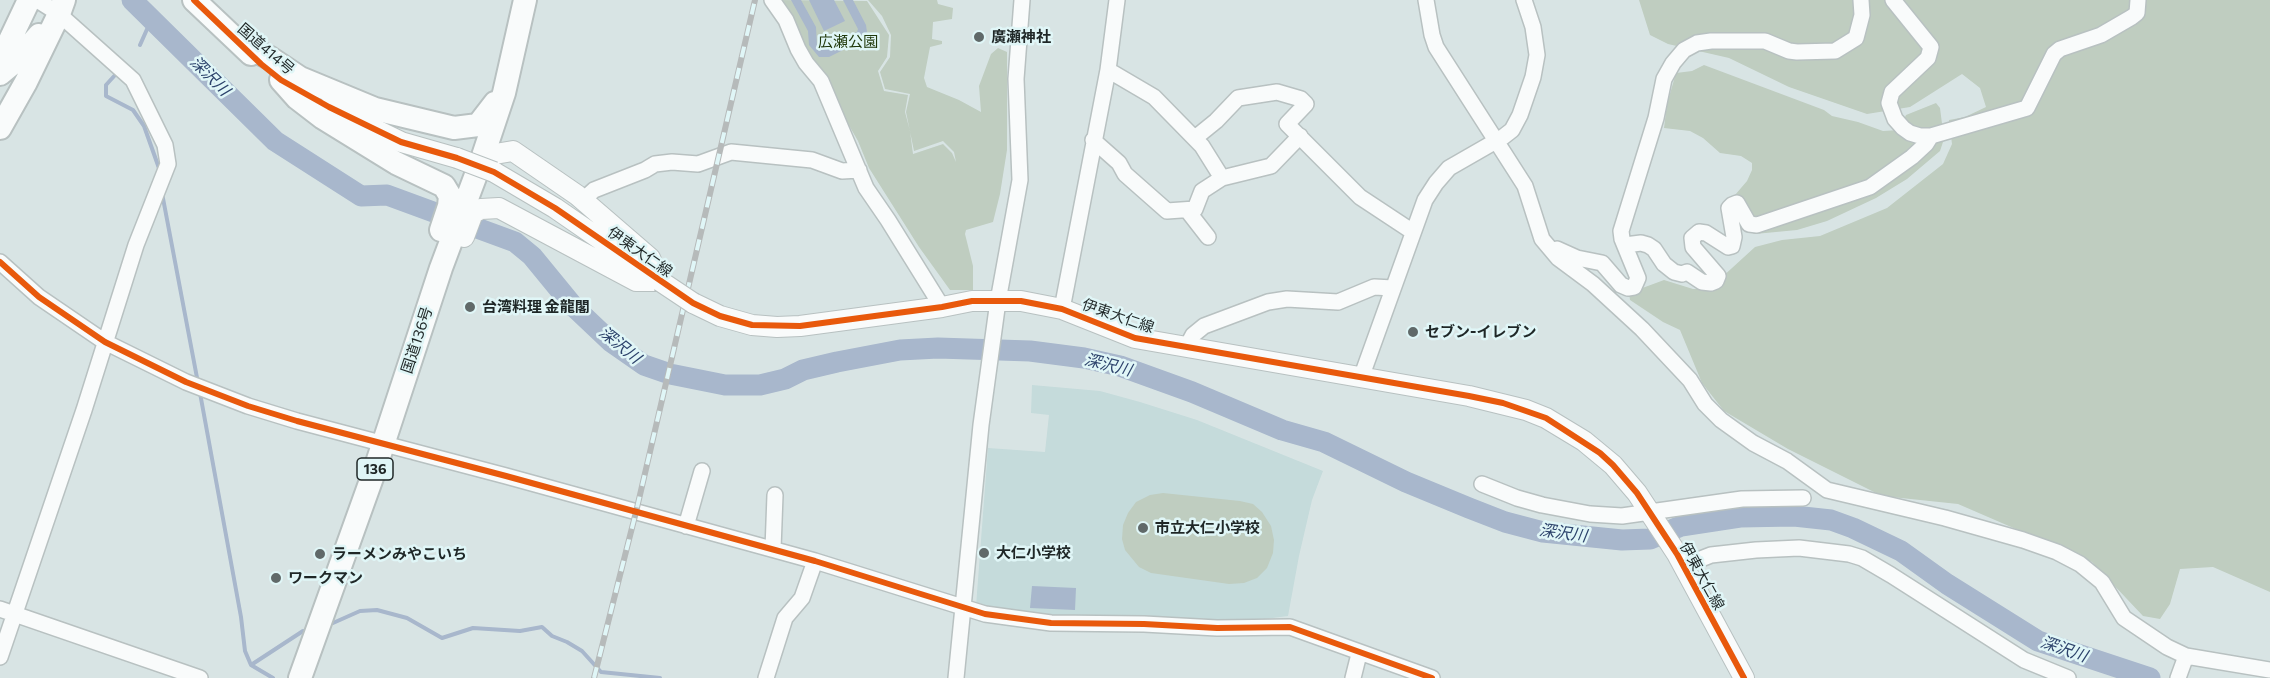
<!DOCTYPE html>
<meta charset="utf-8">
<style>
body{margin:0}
canvas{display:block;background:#d8e4e4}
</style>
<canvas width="2270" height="678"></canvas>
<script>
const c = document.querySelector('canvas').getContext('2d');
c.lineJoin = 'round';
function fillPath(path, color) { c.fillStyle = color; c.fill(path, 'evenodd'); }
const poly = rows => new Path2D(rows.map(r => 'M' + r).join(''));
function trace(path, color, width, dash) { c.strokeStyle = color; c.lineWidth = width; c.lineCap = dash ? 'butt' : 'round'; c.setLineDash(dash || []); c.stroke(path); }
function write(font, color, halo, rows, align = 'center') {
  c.font = font + ' Commissioner,"Noto Sans JP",sans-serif'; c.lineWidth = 5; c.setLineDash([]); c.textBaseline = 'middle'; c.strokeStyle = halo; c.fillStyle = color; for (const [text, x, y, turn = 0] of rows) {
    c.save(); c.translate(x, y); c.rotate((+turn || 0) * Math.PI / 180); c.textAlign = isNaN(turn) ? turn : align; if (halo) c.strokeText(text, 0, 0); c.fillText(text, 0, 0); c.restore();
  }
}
fillPath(poly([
 [1032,385,1100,391,1140,402,1197,420,1323,471,1312,500,1299,556,1288,616,1257,620,1191,622,1064,619,976,606,988,448,1045,452,1049,415,1031,413]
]), '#c5dbdb');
fillPath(poly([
 [779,0,867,1,889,35,887,57,878,71,884,91,908,95,905,112,910,131,913,154,943,144,952,153,956,162,954,152,943,141,914,151,906,112,910,94,885,89,880,72,890,57,891,35,882,16,868,0,937,0,938,4,953,8,952,19,933,22,932,39,942,41,942,44,930,47,924,78,927,87,959,100,981,112,979,86,991,54,998,48,1007,52,1007,150,1000,194,993,222,966,230,965,234,973,266,973,290,950,290,919,247,869,168,858,141,847,122,827,80,809,54],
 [1639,0,2270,0,2270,592,2213,567,2180,569,2170,604,2160,619,2143,616,2092,562,1958,504,1882,496,1788,449,1724,411,1702,383,1680,330,1663,322,1630,300,1629,293,1664,280,1693,289,1709,289,1755,247,1782,240,1820,236,1887,208,1943,164,1952,144,1949,120,1965,117,1986,107,1980,88,1962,74,1910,107,1867,114,1789,87,1729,58,1668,44,1650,35],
 [1704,65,1824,110,1832,116,1858,122,1883,131,1899,130,1906,115,1936,103,1940,108,1944,139,1940,151,1907,179,1876,198,1827,221,1797,230,1755,234,1742,229,1736,218,1735,195,1747,181,1752,170,1752,163,1741,156,1720,153,1703,138,1690,131,1664,128,1667,104,1676,73,1692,71],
 [1163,493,1240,501,1253,504,1262,512,1271,526,1274,540,1273,553,1267,568,1257,578,1244,583,1229,584,1151,573,1139,567,1125,550,1122,539,1123,525,1128,513,1136,502,1150,495]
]), '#bfcdc0');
fillPath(poly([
 [791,0,801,0,816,27,817,46,823,49,857,32,858,29,843,0,853,0,866,25,867,32,857,43,829,57,819,57,809,45,808,31],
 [809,0,834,0,845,21,824,31],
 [1032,586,1076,588,1075,610,1030,608]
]), '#a8b7cc');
trace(poly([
 [140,45,152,18],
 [116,74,106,85,106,96,133,110,144,126,160,171],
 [162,193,198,383],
 [200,393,241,617,245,651,251,665,273,678],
 [333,623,360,611,377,610,407,618,442,638,473,628,520,631,542,627,552,636,567,642,582,651,601,672,660,678],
 [251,665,303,631]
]), '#a8b7cc', 4);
trace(poly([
 [132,0,275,141,361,196,387,195,515,242,532,256,573,306,611,342,644,365,670,374,725,385,760,385,785,379,803,370,837,362,900,350,938,348,1030,351,1084,358,1120,366,1192,392,1282,430,1324,442,1406,482,1469,508,1505,522,1543,532,1622,540,1650,539,1681,526,1740,517,1794,516,1831,520,1853,528,1901,551,1947,584,2038,641,2150,678]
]), '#a8b7cc', 21);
const minor = poly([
 [37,0,53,10],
 [772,0,786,20,798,49,806,63,821,81,866,188,888,220,942,307],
 [1426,0,1432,35,1436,47,1525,186,1542,239,1558,258,1593,284,1642,329,1690,380,1705,404,1721,420,1753,443,1787,461,1827,490,1945,518,2023,540,2057,552,2080,564,2102,582,2124,618,2167,647,2186,656],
 [1893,0,1931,47,1928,58,1892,92,1889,103,1895,119,1903,128,1910,133,1920,136,1931,136,2027,108,2054,54,2060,49,2101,35,2132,17,2137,13,2138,0],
 [1108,70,1154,97,1202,146,1222,178,1271,166,1300,136],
 [1195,138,1216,121,1238,98,1277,92,1301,99,1306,104,1287,124,1360,197,1413,232],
 [1093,140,1119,163,1125,174,1167,211,1195,209,1202,191,1222,178],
 [583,200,594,190,645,170,655,164,672,162,698,164,731,152,812,160,842,171,859,170],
 [1187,210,1208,237],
 [1625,245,1641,243,1648,245,1654,249,1664,264,1674,272,1682,274,1687,272,1702,282,1711,283,1716,281,1718,276,1693,247,1692,238,1699,232,1706,233,1728,247,1732,246,1734,237,1729,208,1732,205,1737,203,1749,224,1757,225,1870,187,1912,157,1926,144,1931,136],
 [1557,249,1577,258,1602,263,1621,285,1628,288,1634,287,1638,278,1622,239,1621,231,1656,118,1664,79,1673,63,1684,50,1697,43,1711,41,1765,41,1789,51,1797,52,1835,51,1856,38,1862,15,1861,0],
 [0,262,39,297,105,342,186,382,248,406,297,421,506,476,815,561,985,614,1051,623,1144,624,1217,628,1290,627,1432,678],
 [1062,309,1108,70,1117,0],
 [1186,348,1193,335,1204,326,1268,302,1287,299,1338,302,1374,287,1393,288],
 [1361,378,1425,200,1436,183,1449,168,1503,137,1512,130,1520,115,1533,77,1537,55,1533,27,1524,0],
 [1482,484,1517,498,1542,505,1590,514,1622,516,1742,499,1803,498],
 [686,526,702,471],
 [773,549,775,495],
 [1683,566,1711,555,1756,550,1799,548,1849,554,1862,558,1891,575,2024,660,2068,678],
 [0,609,200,678],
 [0,657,84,410,136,245,168,164,165,145,133,80,59,14],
 [766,678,785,618,802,598,815,561],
 [956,678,981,425,998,301,1020,180,1016,79,1022,0],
 [1353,678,1359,654],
 [2178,678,2186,656,2270,670]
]);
const major = poly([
 [329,107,401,142,457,158],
 [483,156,513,151,577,195,650,258,660,281],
 [494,172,555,208,652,275],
 [464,237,473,213,481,209,499,208,636,281,660,281],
 [693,303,720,316,752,325,777,327,800,326,942,307,972,301,1021,301,1062,309,1135,338,1469,396,1526,410,1546,418,1584,441,1613,465,1637,493,1677,554,1744,678]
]);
const highway = poly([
 [194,0,251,54],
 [240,43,270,58,300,78,375,109,454,128,478,125,495,103],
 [0,61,29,0],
 [0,74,18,59,39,35],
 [281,80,297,98,323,118,396,163,444,186,450,196,449,206,441,230],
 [0,128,26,82,59,14,64,0],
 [300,678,374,472,441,268,483,156,504,93,525,0]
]);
trace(minor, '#b8c1c1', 18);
trace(major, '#b8c1c1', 22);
trace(highway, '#b8c1c1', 26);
trace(minor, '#f9fbfb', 15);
trace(major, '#f9fbfb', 20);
trace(highway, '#f9fbfb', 22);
const rail = poly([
 [594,678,636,512,755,0]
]);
trace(rail, '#b6baba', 6);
trace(rail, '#e0f6f7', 4, [11]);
const majorBridge = poly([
 [457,158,494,172],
 [660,281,693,303]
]);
trace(majorBridge, '#b8c1c1', 22, []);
trace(majorBridge, '#f9fbfb', 20);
trace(poly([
 [194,0,261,64,281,80,329,107,401,142,457,158,494,172,555,208,693,303,720,316,752,325,800,326,942,307,972,301,1021,301,1062,309,1135,338,1469,396,1503,403,1546,418,1600,453,1613,465,1637,493,1677,554,1744,678],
 [0,262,39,297,105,342,186,382,248,406,297,421,506,476,815,561,985,614,1051,623,1144,624,1217,628,1290,627,1432,678]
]), '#e8590c', 6);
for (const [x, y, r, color] of [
 [979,37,6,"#606969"],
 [470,307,6,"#606969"],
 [1413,332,6,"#606969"],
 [1143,528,6,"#606969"],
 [984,553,6,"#606969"],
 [320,554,6,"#606969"],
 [276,578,6,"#606969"]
]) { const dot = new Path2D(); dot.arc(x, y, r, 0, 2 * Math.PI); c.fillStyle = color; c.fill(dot); trace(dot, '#e0f6f7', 2); }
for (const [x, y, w] of [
 [375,469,36]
]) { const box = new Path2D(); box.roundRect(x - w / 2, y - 11, w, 22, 4.5); c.fillStyle = '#e0f6f7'; c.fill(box); trace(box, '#1f2727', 1.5); }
write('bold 14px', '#1f2727', null, [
 ["136",375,469]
]);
write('bold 15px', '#1f2727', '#e0f6f7', [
 ["廣瀬神社",991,37],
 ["台湾料理 金龍閣",482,307],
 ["セブン-イレブン",1425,332],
 ["市立大仁小学校",1155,528],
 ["大仁小学校",996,553],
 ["ラーメンみやこいち",332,554],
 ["ワークマン",288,578]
], 'left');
write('15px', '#20390c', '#e0f6f7', [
 ["広瀬公園",848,42]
]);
write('15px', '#1f2727', '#e0f6f7', [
 ["国道414号",266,49,41],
 ["伊東大仁線",640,252,35],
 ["伊東大仁線",1118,316,19],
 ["国道136号",417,340,-72],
 ["伊東大仁線",1702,576,61]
]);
write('italic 16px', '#2c426b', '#e0f6f7', [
 ["深沢川",210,76,45],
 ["深沢川",620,345,39],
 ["深沢川",1108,365,14],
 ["深沢川",1563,533,8],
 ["深沢川",2064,649,19]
]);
</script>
